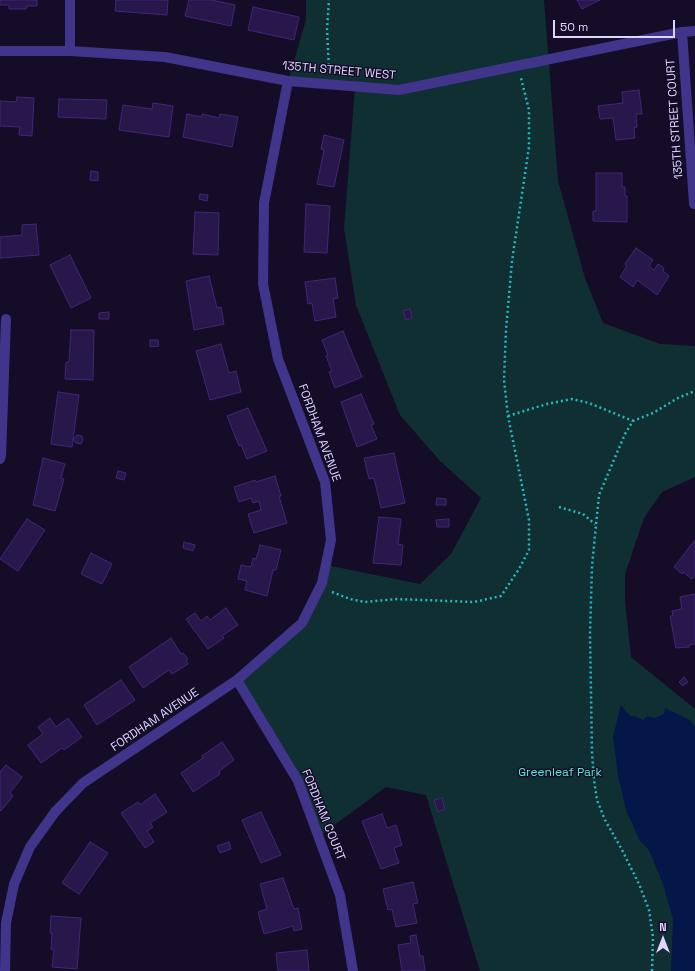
<!DOCTYPE html>
<style>
body{margin:0}
#map{position:relative;width:695px;height:971px;overflow:hidden;background:#150d28;font-family:"Space Grotesk",sans-serif}
canvas{display:block}
.north{position:absolute;left:643px;top:919px;width:40px;height:40px;-webkit-text-stroke:3px #150d28;paint-order:stroke;rotate:0deg;font-size:11px;font-weight:700;line-height:16px;text-align:center;color:#ded4ff}
.north::after{content:'';display:block;margin:auto;width:14px;height:18px;background:#ded4ff;clip-path:polygon(50% 0,100% 100%,50% 72%,0 100%)}
.scale{position:absolute;left:553px;top:20px;width:122px;height:18px;box-sizing:border-box;border:2px solid #ded4ff;border-top:0;padding-left:5px;font-size:12px;line-height:14px;white-space:nowrap;color:#ded4ff;-webkit-text-stroke:3px #150d28;paint-order:stroke}
</style>
<div id="map">
<canvas width="695" height="971"></canvas>
<div class="north">N</div>
<div class="scale">50 m</div>
</div>
<script>
const c = document.querySelector('canvas').getContext('2d');
c.lineJoin = 'round';
function fillPath(path, color) { c.fillStyle = color; c.fill(path, 'evenodd'); }
const poly = rows => new Path2D(rows.map(r => 'M' + r).join(''));
function trace(path, color, width, dash) { c.strokeStyle = color; c.lineWidth = width; c.lineCap = dash ? 'butt' : 'round'; c.setLineDash(dash || []); c.stroke(path); }
function write(font, color, halo, rows, align = 'center') {
  c.font = font + ' "Space Grotesk",sans-serif'; c.lineWidth = 3; c.setLineDash([]); c.textBaseline = 'middle'; c.strokeStyle = halo; c.fillStyle = color; for (const [text, x, y, turn = 0] of rows) {
    c.save(); c.translate(x, y); c.rotate((+turn || 0) * Math.PI / 180); c.textAlign = isNaN(turn) ? turn : align; if (halo) c.strokeText(text, 0, 0); c.fillText(text, 0, 0); c.restore();
  }
}
fillPath(poly([
 [306,0,544,0,558,181,585,278,603,323,660,344,695,346,695,477,662,492,644,518,625,574,625,601,631,657,695,709,695,971,480,971,426,795,386,787,318,837,298,781,237,680,302,623,326,565,420,584,451,554,481,498,440,461,400,415,356,305,344,228,355,87,288,81,306,20]
]), '#102f32');
fillPath(poly([
 [621,705,630,716,635,716,643,720,647,716,655,718,664,714,665,708,690,720,695,727,695,971,671,971,673,919,663,884,649,850,640,841,626,810,618,776,613,737]
]), '#051648');
const building = poly([
 [0,0,37,0,37,6,27,6,26,9,9,9,9,5,0,5,0,0],
 [116,0,168,0,167,15,115,11,116,0],
 [189,0,212,0,235,5,231,26,185,16,189,0],
 [577,0,600,0,582,9,577,0],
 [253,7,299,17,294,40,248,30,253,7],
 [639,90,642,114,636,114,637,127,634,128,635,138,616,140,613,118,600,119,598,106,623,103,622,92,639,90],
 [17,97,34,98,32,136,19,135,20,127,0,126,0,101,16,102,17,97],
 [59,99,107,100,106,119,58,117,59,99],
 [153,103,173,106,169,137,119,130,123,105,152,109,153,103],
 [187,114,202,117,202,114,219,118,220,114,238,117,232,147,183,137,187,114],
 [324,135,344,140,334,187,317,184,324,150,321,149,324,135],
 [91,171,98,172,98,181,90,180,91,171],
 [596,173,622,173,622,187,625,187,625,196,627,196,627,222,593,221,593,211,596,211,596,173],
 [200,194,208,195,207,201,199,199,200,194],
 [306,204,330,206,327,253,304,252,306,204],
 [195,212,219,213,218,255,193,254,195,212],
 [36,224,39,255,0,258,0,237,22,235,22,225,36,224],
 [636,248,653,260,649,266,654,270,658,264,664,268,663,271,669,276,657,295,637,280,633,287,620,277,627,266,625,264,636,248],
 [70,255,91,298,71,308,50,265,70,255],
 [209,276,217,308,221,307,224,324,194,330,186,281,209,276],
 [335,278,338,298,333,299,336,317,315,321,312,303,308,304,305,282,335,278],
 [410,309,412,318,406,320,403,311,410,309],
 [109,312,109,319,99,319,99,313,109,312],
 [71,330,94,330,93,380,65,379,66,362,69,362,71,330],
 [343,331,362,377,335,388,329,372,332,371,326,356,328,355,322,340,343,331],
 [150,340,158,340,159,346,150,347,150,340],
 [221,344,229,373,236,371,241,392,210,400,196,351,221,344],
 [58,392,79,395,72,447,51,444,58,392],
 [361,394,374,424,371,425,377,439,357,447,341,402,361,394],
 [248,408,267,451,247,459,241,445,239,446,227,416,248,408],
 [77,435,82,436,83,440,81,444,76,443,73,439,77,435],
 [394,453,405,503,381,508,374,478,369,479,364,458,394,453],
 [43,458,65,464,61,478,64,479,55,511,33,505,43,458],
 [118,471,126,473,124,480,116,478,118,471],
 [275,476,281,496,279,496,287,523,254,533,248,514,261,510,259,501,253,503,251,498,239,502,234,487,255,480,256,482,275,476],
 [437,498,446,499,446,505,436,505,437,498],
 [379,517,401,519,398,544,403,545,401,565,373,563,379,517],
 [27,519,45,530,18,571,0,559,27,519],
 [449,519,449,527,437,527,436,520,449,519],
 [695,540,695,574,692,579,683,572,682,574,674,567,695,540],
 [184,542,195,545,193,551,183,548,184,542],
 [260,545,281,550,276,570,273,570,267,596,245,590,247,581,238,579,241,565,251,567,253,558,256,559,260,545],
 [91,553,112,564,102,584,81,574,91,553],
 [695,594,695,644,689,645,689,647,676,648,670,616,673,616,672,611,682,609,680,597,695,594],
 [226,608,238,625,222,636,224,638,208,649,186,619,195,613,201,621,207,616,210,620,226,608],
 [171,638,181,654,183,653,188,659,186,660,188,664,172,674,169,670,143,688,129,667,171,638],
 [684,677,688,682,683,686,679,682,684,677],
 [121,680,135,700,97,725,84,705,121,680],
 [50,718,56,727,68,718,82,737,64,750,62,748,41,763,28,745,43,734,38,727,50,718],
 [222,742,234,760,219,771,220,774,193,792,181,773,203,758,202,756,222,742],
 [6,765,22,777,10,793,13,796,1,811,0,810,0,772,6,765],
 [155,794,167,812,150,823,153,827,147,831,154,842,145,848,121,813,138,802,140,805,155,794],
 [442,798,445,809,438,812,434,800,442,798],
 [261,812,281,855,261,863,242,820,261,812],
 [382,814,387,828,396,825,402,845,394,848,399,863,381,869,362,821,382,814],
 [90,842,108,853,79,894,62,883,90,842],
 [229,842,231,849,220,853,217,846,229,842],
 [283,878,294,909,298,908,302,929,294,931,293,926,264,934,258,912,267,909,260,884,283,878],
 [413,882,418,903,413,904,417,923,396,927,392,909,388,910,383,889,413,882],
 [51,916,81,918,77,969,52,967,54,950,51,949,52,933,50,933,51,916],
 [416,935,420,956,423,956,425,971,402,971,398,945,411,943,410,936,416,935],
 [307,950,309,971,278,971,276,953,307,950]
]);
fillPath(building, '#27174a');
trace(building, '#412778', 1);
trace(poly([
 [329,70,327,29,329,0],
 [508,416,547,404,572,399,589,403,633,421],
 [559,507,583,514,595,524],
 [332,592,350,599,365,602,397,599,474,602,501,596,519,569,529,550,529,520,508,416,504,380,506,330,512,261,529,147,529,110,521,78],
 [652,971,653,937,649,910,639,884,621,848,605,820,597,800,594,780,592,753,590,634,592,566,599,495,625,434,633,421,653,413,678,398,695,391]
]), '#24bac3', 2.5, [2, 3]);
trace(poly([
 [682,32,694,204],
 [0,51,70,51,165,57,288,81,399,90,682,32,695,31],
 [70,51,70,0],
 [0,459,1,456,6,319],
 [237,680,298,781,340,895,353,971],
 [5,971,6,923,14,884,30,847,55,812,83,783,237,680,302,623,322,583,331,540,325,482,278,359,263,284,264,203,288,81]
]), '#41348b', 10);
write('12px', '#ded4ff', '#150d28', [
 ["135TH STREET WEST",339,71,5],
 ["135TH STREET COURT",675,119,-94],
 ["FORDHAM AVENUE",319,433,70],
 ["FORDHAM AVENUE",155,720,-34],
 ["FORDHAM COURT",323,815,68]
]);
write('12px', '#54ead6', '#150d28', [
 ["Greenleaf Park",560,773]
]);
</script>
